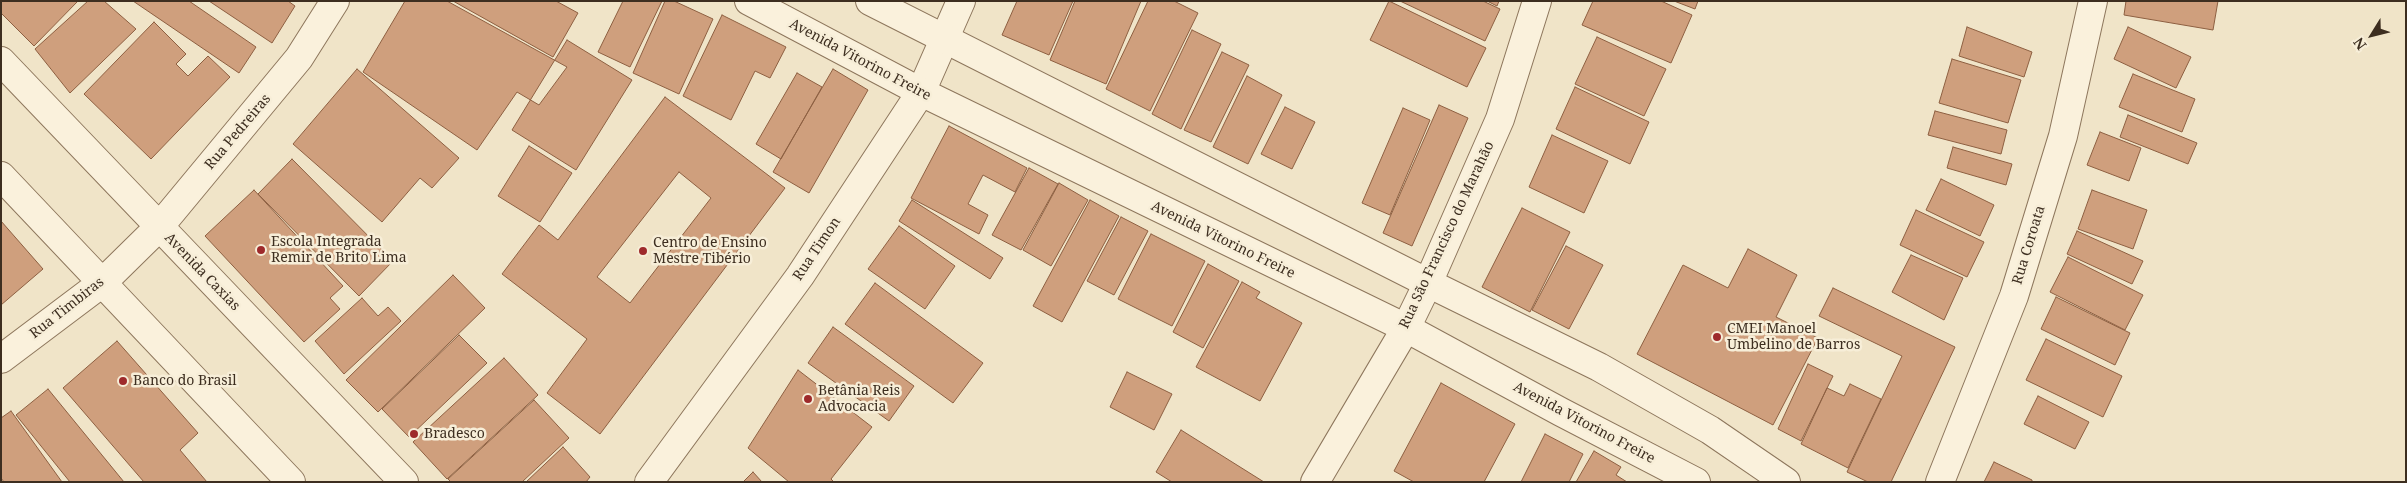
<!DOCTYPE html>
<meta charset="utf-8">
<style>
body{margin:0}
#map{position:relative;width:2407px;height:483px;overflow:hidden;background:#f0e4c8;font-family:"Noto Serif",serif}
canvas{display:block}
.frame{position:absolute;inset:0;border:2px solid #3d2e20;pointer-events:none}
.north{position:absolute;left:2347px;top:10px;width:50px;height:50px;-webkit-text-stroke:4px #f7eed8;paint-order:stroke;rotate:234deg;font-size:14px;font-weight:700;line-height:20px;text-align:center;color:#3d2e20}
.north::after{content:'';display:block;margin:auto;width:18px;height:22px;background:#3d2e20;clip-path:polygon(50% 0,100% 100%,50% 72%,0 100%)}
</style>
<div id="map">
<canvas width="2407" height="483"></canvas>
<div class="frame"></div>
<div class="north">N</div>
</div>
<script>
const c = document.querySelector('canvas').getContext('2d');
c.lineJoin = 'round';
function fillPath(path, color) { c.fillStyle = color; c.fill(path, 'evenodd'); }
const poly = rows => new Path2D(rows.map(r => 'M' + r).join(''));
function trace(path, color, width, dash) { c.strokeStyle = color; c.lineWidth = width; c.lineCap = dash ? 'butt' : 'round'; c.setLineDash(dash || []); c.stroke(path); }
function write(font, color, halo, rows, align = 'center') {
  c.font = font + ' "Noto Serif",serif'; c.lineWidth = 5; c.setLineDash([]); c.textBaseline = 'middle'; c.strokeStyle = halo; c.fillStyle = color; for (const [text, x, y, turn = 0] of rows) {
    c.save(); c.translate(x, y); c.rotate((+turn || 0) * Math.PI / 180); c.textAlign = isNaN(turn) ? turn : align; if (halo) c.strokeText(text, 0, 0); c.fillText(text, 0, 0); c.restore();
  }
}
const building = poly([
 [1,1,78,1,34,46,1,13,1,1],
 [88,1,104,1,136,29,70,93,35,49,88,1],
 [133,1,189,1,256,47,239,73,133,1],
 [209,1,288,1,295,6,272,43,209,1],
 [405,1,447,1,567,67,539,105,517,92,477,150,363,72,405,1],
 [453,1,556,1,578,13,553,57,453,1],
 [623,1,662,1,630,67,598,52,623,1],
 [665,1,674,1,713,19,679,94,633,73,665,1],
 [1017,1,1073,1,1049,55,1002,35,1017,1],
 [1075,1,1141,1,1106,84,1050,60,1075,1],
 [1148,1,1174,1,1198,13,1150,111,1106,89,1148,1],
 [1389,1,1486,48,1467,87,1370,40,1389,1],
 [1400,1,1483,1,1500,9,1485,41,1400,1],
 [1487,1,1499,1,1497,6,1487,1],
 [1593,1,1661,1,1692,15,1671,63,1582,25,1593,1],
 [1674,1,1698,1,1695,9,1674,1],
 [2126,1,2218,1,2213,30,2124,15,2126,1],
 [722,15,786,47,770,78,755,71,731,120,683,96,722,15],
 [154,22,186,54,176,64,188,76,208,56,230,77,151,159,84,94,154,22],
 [1967,27,2032,52,2024,77,1959,56,1967,27],
 [2128,27,2191,57,2176,88,2114,59,2128,27],
 [1192,30,1221,44,1181,129,1152,114,1192,30],
 [1597,37,1666,69,1644,116,1575,84,1597,37],
 [567,40,632,80,576,170,512,130,567,40],
 [1222,52,1249,65,1211,142,1184,130,1222,52],
 [1952,59,2021,80,2008,123,1939,103,1952,59],
 [357,69,459,158,432,188,420,178,382,222,293,144,357,69],
 [833,69,868,90,809,193,773,172,833,69],
 [797,73,822,87,781,159,756,144,797,73],
 [2133,74,2195,99,2182,132,2119,107,2133,74],
 [1247,76,1282,95,1248,164,1213,147,1247,76],
 [1575,87,1649,122,1630,164,1556,129,1575,87],
 [665,97,785,188,600,434,547,393,587,339,502,274,539,225,558,240,665,97],
 [679,172,711,198,630,303,597,277,679,172],
 [1439,105,1468,118,1412,246,1383,233,1439,105],
 [1285,107,1315,122,1292,169,1261,154,1285,107],
 [1403,108,1430,120,1390,215,1362,203,1403,108],
 [1935,111,2007,130,2001,154,1928,135,1935,111],
 [2128,115,2197,143,2188,164,2120,137,2128,115],
 [949,126,1027,168,1015,192,983,175,968,204,988,215,979,234,911,198,949,126],
 [2100,132,2141,148,2129,181,2087,165,2100,132],
 [1552,135,1608,161,1584,213,1529,187,1552,135],
 [529,146,572,173,540,222,498,196,529,146],
 [1953,147,2012,164,2006,185,1947,168,1953,147],
 [292,159,393,261,359,296,258,194,292,159],
 [1029,168,1058,184,1021,250,992,235,1029,168],
 [1941,179,1994,205,1980,236,1926,210,1941,179],
 [1059,183,1088,200,1051,266,1023,250,1059,183],
 [254,190,343,286,330,298,340,309,304,342,205,236,254,190],
 [2092,190,2147,210,2133,249,2078,229,2092,190],
 [912,200,1003,258,990,279,899,221,912,200],
 [1090,200,1119,216,1062,322,1033,306,1090,200],
 [1522,208,1570,232,1530,312,1482,287,1522,208],
 [1916,210,1984,242,1967,277,1900,245,1916,210],
 [1121,217,1148,231,1114,295,1087,281,1121,217],
 [1,221,43,269,1,305,1,221],
 [899,226,955,266,925,309,868,269,899,226],
 [2077,231,2143,261,2132,284,2067,254,2077,231],
 [1151,234,1205,261,1172,326,1118,299,1151,234],
 [1566,246,1603,265,1569,329,1532,310,1566,246],
 [1748,249,1797,275,1776,317,1818,338,1773,425,1637,354,1683,265,1728,288,1748,249],
 [1911,255,1963,278,1944,320,1892,292,1911,255],
 [2068,257,2143,295,2125,330,2050,292,2068,257],
 [1208,264,1239,281,1203,348,1173,332,1208,264],
 [453,275,485,308,378,412,346,380,453,275],
 [1242,282,1260,292,1256,298,1302,323,1260,401,1196,367,1242,282],
 [875,283,983,363,953,403,845,324,875,283],
 [1833,288,1955,347,1891,482,1868,482,1847,472,1902,356,1819,316,1833,288],
 [2056,297,2130,333,2115,365,2041,329,2056,297],
 [362,298,378,316,388,307,401,321,344,374,315,341,362,298],
 [833,327,914,386,889,421,808,363,833,327],
 [459,335,487,363,409,437,382,409,459,335],
 [2046,339,2122,376,2103,417,2026,380,2046,339],
 [117,341,198,433,180,450,207,482,144,482,63,388,117,341],
 [504,358,538,395,447,479,413,442,504,358],
 [1808,364,1833,376,1801,441,1778,429,1808,364],
 [798,370,872,427,831,479,834,482,789,482,748,448,798,370],
 [1127,372,1172,394,1154,430,1110,407,1127,372],
 [1441,383,1515,424,1484,482,1414,482,1394,471,1441,383],
 [1850,384,1881,399,1848,468,1801,444,1827,388,1844,396,1850,384],
 [48,389,124,482,70,482,16,415,48,389],
 [2038,396,2089,422,2075,449,2024,424,2038,396],
 [534,400,569,438,522,482,451,482,448,479,534,400],
 [11,411,62,482,4,482,1,478,1,418,11,411],
 [1181,430,1264,482,1172,482,1156,472,1181,430],
 [1545,434,1583,454,1569,482,1521,482,1545,434],
 [563,447,590,477,586,482,526,482,563,447],
 [1594,451,1621,467,1616,475,1627,482,1576,482,1594,451],
 [1994,462,2032,480,2032,482,1984,482,1994,462],
 [753,472,762,482,743,482,753,472]
]);
fillPath(building, '#cf9f7d');
trace(building, '#8d5f41', 1);
const minor = poly([
 [1,61,404,482],
 [1,176,291,482],
 [1,359,102,283,159,227,299,58,335,1],
 [649,482,800,276,921,92,961,1],
 [1315,482,1406,328,1428,283,1500,119,1537,1],
 [1940,482,2014,296,2063,136,2093,1]
]);
const tertiary = poly([
 [749,1,921,92,1406,328,1561,412,1696,482],
 [870,1,1428,283,1599,367,1710,430,1786,482]
]);
trace(minor, '#8d765c', 30);
trace(tertiary, '#8d765c', 30);
trace(minor, '#faf1dc', 28);
trace(tertiary, '#faf1dc', 28);
for (const [x, y, r, color] of [
 [261,250,5,"#9e2a2b"],
 [643,251,5,"#9e2a2b"],
 [1717,337,5,"#9e2a2b"],
 [123,381,5,"#9e2a2b"],
 [808,399,5,"#9e2a2b"],
 [414,434,5,"#9e2a2b"]
]) { const dot = new Path2D(); dot.arc(x, y, r, 0, 2 * Math.PI); c.fillStyle = color; c.fill(dot); trace(dot, '#f7eed8', 2); }
write('14px', '#3d2e20', '#f7eed8', [
 ["Avenida Vitorino Freire",860,60,28],
 ["Rua Pedreiras",238,132,-50],
 ["Rua São Francisco do Marahão",1447,235,-65],
 ["Avenida Vitorino Freire",1223,240,26],
 ["Rua Coroata",2029,245,-73],
 ["Rua Timon",817,249,-56],
 ["Avenida Caxias",202,272,46],
 ["Rua Timbiras",67,308,-38],
 ["Avenida Vitorino Freire",1584,423,28]
]);
write('14px', '#3d2e20', '#f7eed8', [
 ["Escola Integrada",271,242],
 ["Remir de Brito Lima",271,258],
 ["Centro de Ensino",653,243],
 ["Mestre Tibério",653,259],
 ["CMEI Manoel",1727,329],
 ["Umbelino de Barros",1727,345],
 ["Banco do Brasil",133,381],
 ["Betânia Reis",818,391],
 ["Advocacia",818,407],
 ["Bradesco",424,434]
], 'left');
</script>
